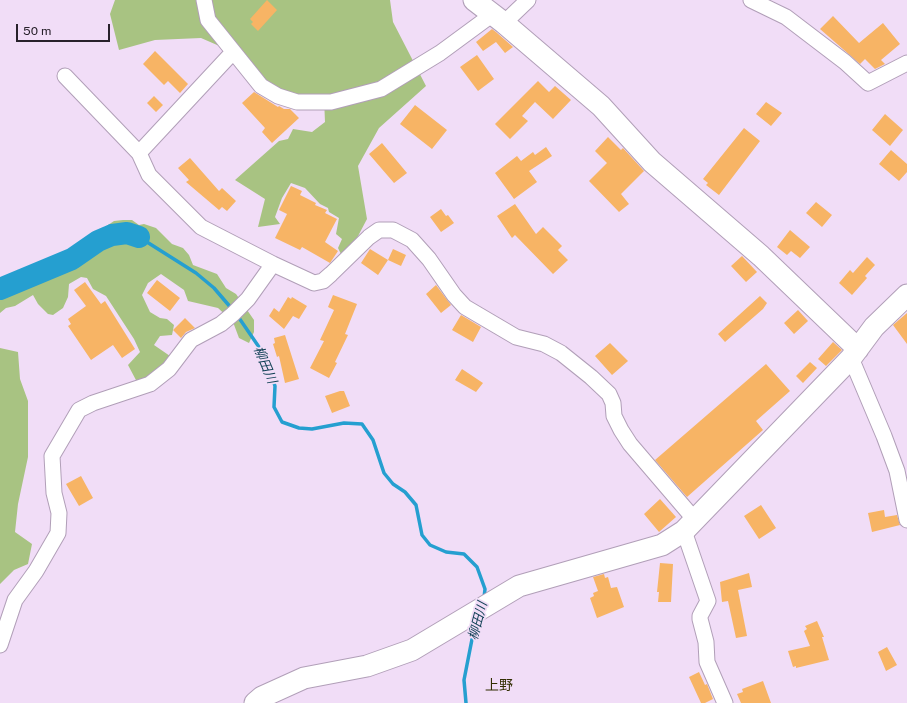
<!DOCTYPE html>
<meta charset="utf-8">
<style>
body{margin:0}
#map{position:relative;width:907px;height:703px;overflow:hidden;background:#f1ddf7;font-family:"Public Sans",sans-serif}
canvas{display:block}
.scale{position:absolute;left:16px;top:24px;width:94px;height:18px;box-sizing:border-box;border:2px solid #28212b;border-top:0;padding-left:5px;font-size:12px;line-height:14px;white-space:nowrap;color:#28212b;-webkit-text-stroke:3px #f1ddf7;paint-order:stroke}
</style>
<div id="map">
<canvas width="907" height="703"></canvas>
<div class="scale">50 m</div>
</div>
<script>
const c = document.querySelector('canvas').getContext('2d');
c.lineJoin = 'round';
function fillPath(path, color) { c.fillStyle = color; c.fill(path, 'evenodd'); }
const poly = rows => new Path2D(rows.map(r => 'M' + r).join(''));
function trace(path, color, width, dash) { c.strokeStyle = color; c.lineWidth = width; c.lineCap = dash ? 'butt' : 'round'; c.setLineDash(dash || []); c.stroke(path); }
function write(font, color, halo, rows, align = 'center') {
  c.font = font + ' "Public Sans","Noto Sans JP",sans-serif'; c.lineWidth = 3.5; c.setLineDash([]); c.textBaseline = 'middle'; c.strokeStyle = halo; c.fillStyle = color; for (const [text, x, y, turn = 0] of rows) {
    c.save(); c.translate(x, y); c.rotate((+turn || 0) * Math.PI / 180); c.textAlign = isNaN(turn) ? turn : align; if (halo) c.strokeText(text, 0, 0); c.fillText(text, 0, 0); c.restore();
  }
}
fillPath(poly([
 [115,0,390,0,393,22,426,86,379,128,358,166,367,219,357,238,341,254,338,248,342,239,336,234,339,218,329,212,328,208,320,204,305,188,291,183,282,198,275,217,280,224,258,227,265,199,235,180,279,141,288,139,293,129,312,132,325,122,324,98,303,100,267,85,247,58,201,38,155,40,119,50,110,14],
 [123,220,132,220,139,225,144,224,156,228,172,244,183,248,189,255,193,265,217,274,226,288,236,294,254,320,254,332,249,343,239,338,233,322,218,308,188,301,184,290,161,274,148,283,142,295,150,312,160,318,167,319,174,325,172,335,160,336,154,345,170,356,164,368,137,382,128,365,140,352,134,339,106,296,93,289,87,278,81,277,69,284,68,297,63,308,53,315,48,314,38,304,33,295,15,306,6,308,0,313,0,281,10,277,31,280,41,280,57,270,69,249,84,241,114,221],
 [0,348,18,352,20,379,28,401,28,457,18,504,15,532,32,544,28,564,14,570,0,584]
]), '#a8c382');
trace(poly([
 [139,237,196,273,214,288,232,309],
 [237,315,261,350,266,361,275,386,274,407,282,422,299,428,312,429,344,423,362,424,373,440,384,473,393,484,405,492,416,505,422,535,430,545,446,552,464,554,477,567,485,589,484,598],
 [466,703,464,680,474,629,479,619]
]), '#259fd0', 3.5);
trace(poly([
 [0,289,72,259,98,241,112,235,127,233,139,237]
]), '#259fd0', 22);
fillPath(poly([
 [267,0,277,10,258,31,251,24,253,22,250,19],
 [833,16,859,43,883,23,900,44,881,60,885,64,875,69,865,59,860,64,820,29],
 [492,29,496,32,513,47,505,53,496,42,483,51,476,42],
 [155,51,188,84,180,93,168,81,164,85,143,64],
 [477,55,494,79,478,91,460,67],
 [538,81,549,92,555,86,571,100,553,119,535,102,522,116,528,121,510,139,495,124],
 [254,92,278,107,279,106,284,109,290,109,299,118,272,143,262,132,265,128,242,103],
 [154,96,163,105,156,112,147,103],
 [766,102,782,113,771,126,756,114],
 [415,105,447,130,432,149,400,124],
 [885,114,903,130,890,146,872,130],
 [744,128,760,141,719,195,706,185,708,183,703,179],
 [608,137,621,150,623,148,644,171,621,194,629,204,619,212,589,181,607,163,595,151],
 [382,143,407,173,394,183,369,154],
 [546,147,552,156,529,171,537,182,514,199,495,173,517,156,521,161,533,152,535,155],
 [891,150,907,164,907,172,899,181,879,164],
 [190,158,219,191,222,188,236,201,227,211,222,207,219,210,186,182,189,180,178,168],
 [291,186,302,191,300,195,316,203,315,205,327,210,325,213,337,219,325,242,338,251,330,263,302,247,300,250,275,238,287,214,279,210],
 [816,202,832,215,822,227,806,213],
 [515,204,536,234,543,227,562,246,558,250,568,260,553,274,515,235,512,238,497,216],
 [441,209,446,216,448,215,454,223,441,232,430,217],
 [790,230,810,247,800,258,791,251,787,255,777,247],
 [370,249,388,260,378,275,361,263],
 [393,249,406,255,401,266,388,260],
 [742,256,757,272,746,282,731,266],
 [867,257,875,265,865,276,867,278,852,295,839,283,850,270,853,273],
 [157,280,180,298,170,311,147,293],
 [85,282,101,304,105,301,135,349,122,358,113,345,91,360,68,326,71,324,68,319,86,306,74,290],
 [436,285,451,305,441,313,426,294],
 [333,295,357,304,345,334,348,335,335,362,337,363,329,378,310,368,324,341,320,340,334,310,328,307],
 [760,296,767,303,763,309,725,342,718,334],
 [288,297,291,299,292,297,307,306,299,319,293,316,284,329,269,316,274,308,279,312],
 [798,310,808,321,794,334,784,323],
 [907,313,907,344,893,325],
 [461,315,481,327,473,342,452,330],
 [185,318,195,328,186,332,181,338,173,330],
 [285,335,299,379,285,383,279,356,277,357,273,344,275,343,274,338],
 [833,342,842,350,826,366,818,359],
 [610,343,628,361,612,375,595,356],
 [810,362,817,368,803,383,796,376],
 [766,364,790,391,756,421,763,430,687,497,655,460],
 [462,369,483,383,476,392,455,380],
 [340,391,344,391,350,406,332,413,325,396],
 [81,476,93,498,79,506,66,484],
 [660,499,676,517,659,532,644,514],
 [761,505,776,528,759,539,744,516],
 [884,510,885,517,897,515,900,525,872,532,868,513],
 [660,563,673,564,671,602,658,602,659,592,657,592],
 [749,573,752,587,738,590,747,636,736,638,728,601,722,602,720,582],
 [604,574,605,578,608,577,611,588,617,587,624,607,597,618,590,598,594,596,593,593,598,591,593,577],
 [817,621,824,637,822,637,829,660,796,668,796,666,793,667,788,651,810,646,804,631,807,629,805,626],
 [887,647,897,665,886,671,878,652],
 [699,672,705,685,707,684,713,699,705,703,701,703,689,677],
 [763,681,771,703,741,703,737,694,743,692,742,689]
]), '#f7b465');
const street = poly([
 [204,0,208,20,261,86,278,96,297,102,331,102,381,89,440,53,493,14],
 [751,0,786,17,845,62,868,83,907,63],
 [504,23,528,0],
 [65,76,139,153,149,175,201,227,273,264,314,283,323,281,331,274,369,237,379,230,393,230,412,240,429,259,454,295,465,307,516,337,544,344,561,353,591,377,609,394,613,403,614,416,621,430,630,444,695,520],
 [139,153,233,52],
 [851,358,884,436,897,471,907,520],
 [684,531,708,601,700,616,700,619,706,642,707,662,725,703],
 [0,645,15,600,36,571,58,533,59,513,54,493,52,456,79,410,93,403,150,384,169,369,191,340,221,324,233,314,248,299,273,264]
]);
const secondary = poly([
 [474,0,504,23,601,106,652,162,761,256,858,349],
 [255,703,262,697,304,678,367,666,412,650,519,586,662,545,684,531,851,358,874,327,907,295]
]);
trace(street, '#b19fb8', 17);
trace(secondary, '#b19fb8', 23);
trace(street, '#fff', 15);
trace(secondary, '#fff', 21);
write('italic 13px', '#0d3e53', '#f1ddf7', [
 ["柳田川",265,365,67],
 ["柳田川",478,621,-75]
]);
write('14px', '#322e02', '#f1ddf7', [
 ["上野",499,686]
]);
</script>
